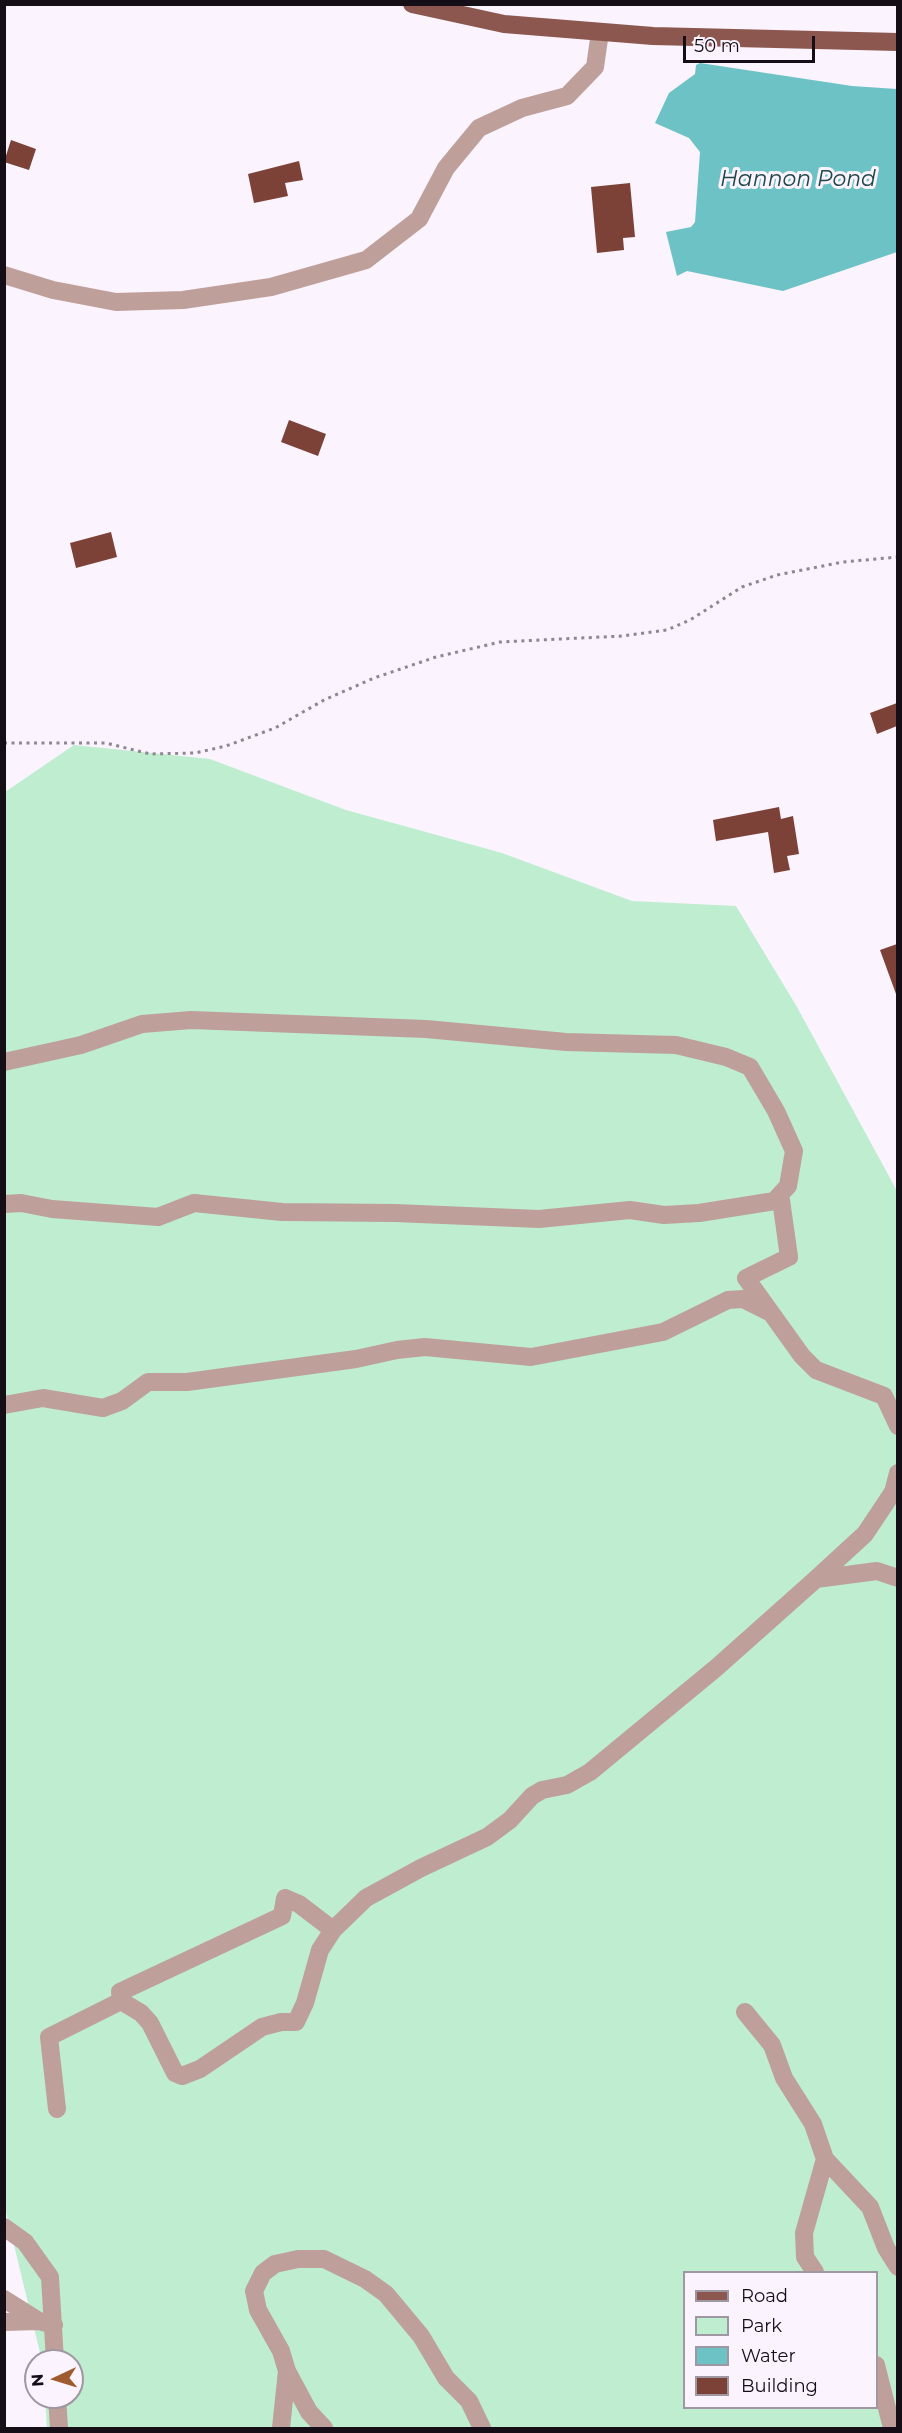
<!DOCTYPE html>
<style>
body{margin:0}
#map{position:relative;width:902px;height:2433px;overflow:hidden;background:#fbf3fe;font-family:Montserrat,sans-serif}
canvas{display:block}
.frame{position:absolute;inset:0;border:6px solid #150e17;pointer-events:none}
.legend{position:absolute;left:683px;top:2271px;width:195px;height:138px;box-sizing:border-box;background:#fbf3fe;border:2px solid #9f97a2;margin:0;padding:8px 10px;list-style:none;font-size:18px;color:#150e17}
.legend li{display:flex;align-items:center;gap:12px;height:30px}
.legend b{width:30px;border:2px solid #9f97a2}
.north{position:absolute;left:24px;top:2349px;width:60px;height:60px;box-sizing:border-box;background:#fbf3fe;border:2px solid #9f97a2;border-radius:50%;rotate:266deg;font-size:16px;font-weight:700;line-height:24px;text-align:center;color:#150e17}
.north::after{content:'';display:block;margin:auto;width:21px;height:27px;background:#9f5b2d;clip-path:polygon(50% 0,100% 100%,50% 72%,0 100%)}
.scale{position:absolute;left:683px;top:36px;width:132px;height:27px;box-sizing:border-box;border:3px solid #150e17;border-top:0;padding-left:8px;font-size:18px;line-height:21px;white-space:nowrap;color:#150e17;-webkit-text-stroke:4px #fbf3fe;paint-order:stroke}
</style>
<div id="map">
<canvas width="902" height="2433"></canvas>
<div class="frame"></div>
<ul class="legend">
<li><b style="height:8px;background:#8b574f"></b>Road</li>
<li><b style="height:16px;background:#bfedcf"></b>Park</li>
<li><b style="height:16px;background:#6dc2c5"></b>Water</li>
<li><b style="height:16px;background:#7c4237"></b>Building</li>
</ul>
<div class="north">N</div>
<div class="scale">50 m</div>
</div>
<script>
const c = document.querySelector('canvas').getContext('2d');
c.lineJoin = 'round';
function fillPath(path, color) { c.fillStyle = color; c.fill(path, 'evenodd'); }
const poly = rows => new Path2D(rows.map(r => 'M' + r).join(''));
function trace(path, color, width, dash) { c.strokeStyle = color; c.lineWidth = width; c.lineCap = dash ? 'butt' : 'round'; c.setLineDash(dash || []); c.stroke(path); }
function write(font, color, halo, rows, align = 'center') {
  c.font = font + ' Montserrat,sans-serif'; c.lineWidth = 6; c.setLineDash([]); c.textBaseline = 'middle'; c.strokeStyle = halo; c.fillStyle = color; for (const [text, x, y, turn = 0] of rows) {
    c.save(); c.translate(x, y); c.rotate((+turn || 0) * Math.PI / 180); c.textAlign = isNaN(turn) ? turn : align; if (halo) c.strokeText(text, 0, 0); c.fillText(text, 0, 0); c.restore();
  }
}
fillPath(poly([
 [74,745,210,759,346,810,502,853,632,901,736,906,797,1007,897,1191,897,2428,47,2428,45,2397,72,2397,72,2361,42,2361,5,2208,5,792],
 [684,2272,876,2272,876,2408,684,2408]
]), '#bfedcf');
fillPath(poly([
 [700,63,852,86,897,89,897,252,783,291,687,271,677,276,666,232,691,227,695,222,700,152,689,138,655,123,669,93,695,74,696,65]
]), '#6dc2c5');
fillPath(poly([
 [11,140,36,149,29,170,4,162],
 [299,161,303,180,285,183,288,196,254,203,248,174],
 [630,183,635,237,623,238,624,250,597,253,591,187],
 [289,420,326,434,318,456,281,442],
 [111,532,117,557,76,568,70,543],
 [897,703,897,726,877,734,870,713],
 [779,807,781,819,793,816,799,854,787,856,790,870,774,873,768,832,716,841,713,820],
 [897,944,897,993,896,994,880,950]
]), '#7c4237');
trace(poly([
 [4,743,106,743,150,754,195,753,226,746,275,728,324,700,374,678,436,657,500,642,622,636,667,630,690,620,742,587,777,575,843,562,898,557]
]), '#8e8690', 3, [3, 4.5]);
trace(poly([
 [4,275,53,290,116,302,183,300,271,287,366,260,419,219,446,168,479,128,522,108,567,96,595,67,600,32],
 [4,1062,81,1045,142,1024,191,1020,426,1029,566,1042,676,1045,726,1057,750,1067,776,1111,794,1151,788,1186,775,1200],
 [4,1204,21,1203,52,1209,158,1217,194,1203,282,1212,395,1213,539,1219,630,1210,664,1215,699,1213,781,1200,789,1257,746,1278,802,1356,816,1370,884,1396,898,1426],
 [4,1405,43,1398,103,1408,122,1401,148,1382,187,1382,356,1359,397,1350,425,1347,531,1357,663,1332,728,1300,743,1299,769,1312],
 [816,1579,865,1534,893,1492,898,1473],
 [121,2001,120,1992,282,1916,285,1898,299,1904,333,1930],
 [745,2012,772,2045,784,2078,813,2124,825,2159,870,2207,886,2248,898,2267],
 [57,2109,49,2037,121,2001,141,2013,150,2023,175,2073,182,2076,200,2069,262,2027,281,2022,296,2022,305,2003,320,1950,333,1930,366,1898,421,1868,487,1837,510,1820,532,1796,542,1790,567,1785,590,1772,716,1668,816,1579,877,1571,898,1578],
 [4,2227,25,2242,50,2277,55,2361],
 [815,2272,805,2257,804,2233,825,2159],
 [4,2299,39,2321,54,2325],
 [4,2322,39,2321],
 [876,2365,892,2428],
 [57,2397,59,2428],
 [281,2428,287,2371],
 [324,2428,309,2412,287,2371,281,2351,258,2310,254,2291,263,2273,275,2264,298,2259,324,2259,365,2279,386,2294,421,2336,446,2378,469,2401,482,2428]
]), '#be9f9a', 18);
trace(poly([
 [412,4,504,24,653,36,898,42]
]), '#8b574f', 18);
write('italic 22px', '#20484a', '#fbf3fe', [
 ["Hannon Pond",798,180]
]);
</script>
